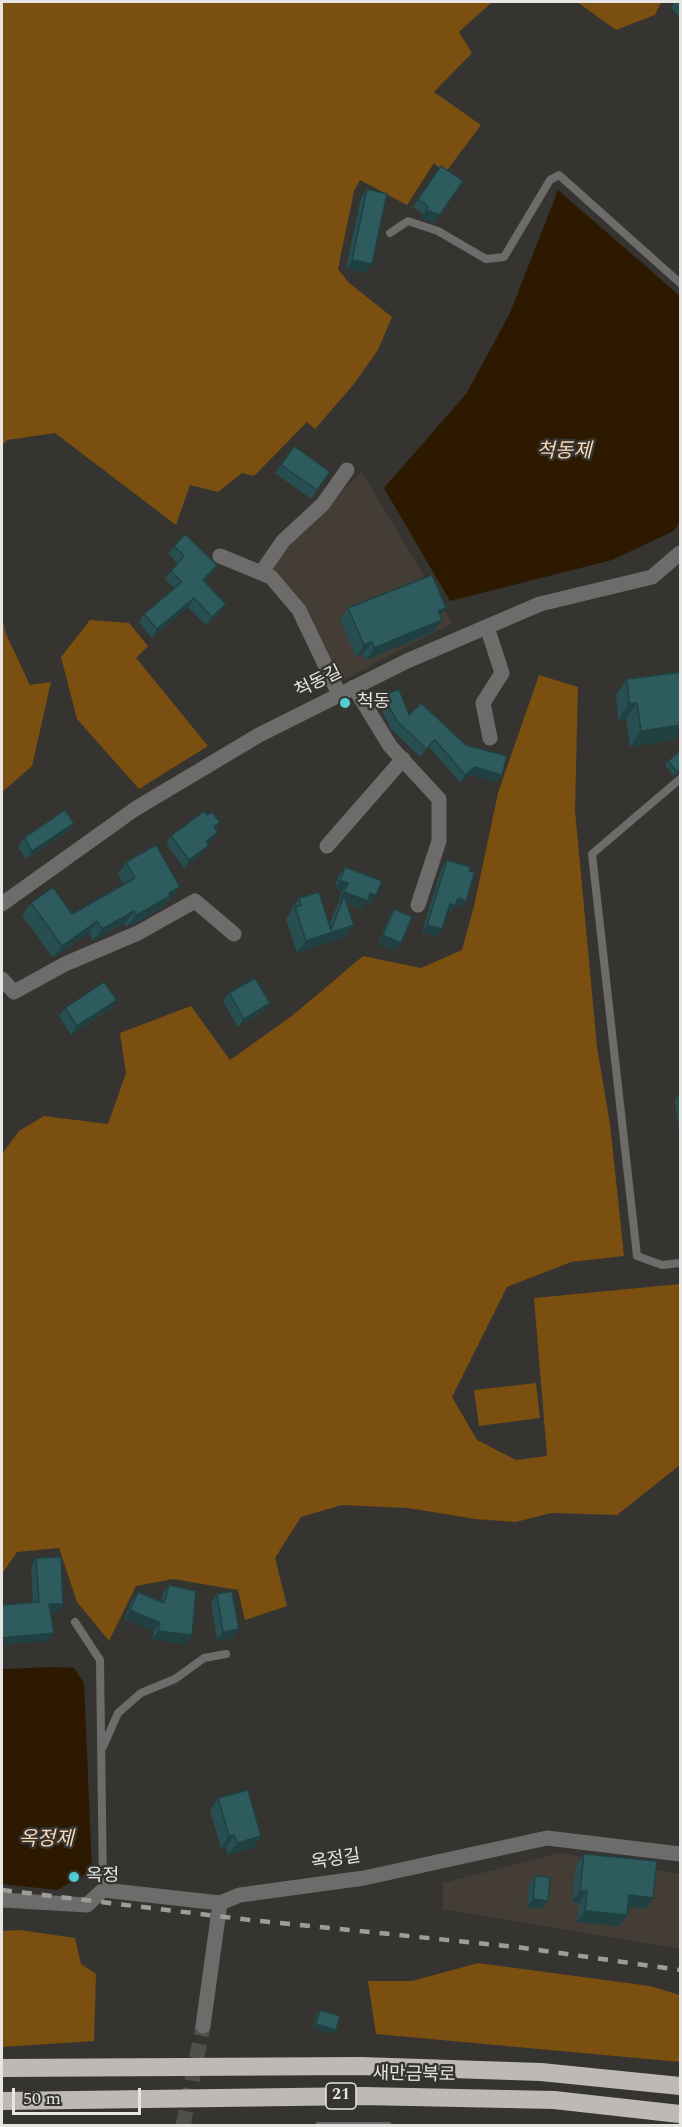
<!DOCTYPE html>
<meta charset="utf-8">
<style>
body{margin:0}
#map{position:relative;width:682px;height:2127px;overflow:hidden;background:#363430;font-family:Spectral,serif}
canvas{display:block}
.frame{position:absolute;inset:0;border:3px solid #e7e5e3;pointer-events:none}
.scale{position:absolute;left:12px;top:2088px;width:129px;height:27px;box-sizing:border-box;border:3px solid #e7e5e3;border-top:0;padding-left:8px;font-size:18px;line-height:21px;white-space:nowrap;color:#e7e5e3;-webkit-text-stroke:4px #363430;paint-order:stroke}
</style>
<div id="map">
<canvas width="682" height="2127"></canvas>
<div class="frame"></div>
<div class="scale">50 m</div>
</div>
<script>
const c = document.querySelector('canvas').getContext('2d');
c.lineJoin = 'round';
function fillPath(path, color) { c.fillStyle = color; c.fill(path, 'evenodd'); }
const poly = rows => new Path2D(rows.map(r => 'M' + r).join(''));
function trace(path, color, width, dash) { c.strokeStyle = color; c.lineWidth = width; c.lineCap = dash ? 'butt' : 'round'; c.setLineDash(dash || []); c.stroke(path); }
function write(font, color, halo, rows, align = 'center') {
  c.font = font + ' Spectral,"Noto Sans KR",serif'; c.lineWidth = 5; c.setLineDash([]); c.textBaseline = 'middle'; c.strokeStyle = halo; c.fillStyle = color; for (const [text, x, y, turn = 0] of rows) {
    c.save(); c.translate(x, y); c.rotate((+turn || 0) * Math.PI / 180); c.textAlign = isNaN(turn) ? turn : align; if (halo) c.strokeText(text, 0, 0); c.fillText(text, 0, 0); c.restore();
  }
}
fillPath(poly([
 [362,472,452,623,340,682,271,569,287,544],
 [560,1853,680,1874,680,1949,443,1909,443,1883]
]), '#443d36');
fillPath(poly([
 [2,2,492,2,459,32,472,53,434,92,481,125,445,173,434,163,407,205,360,180,354,191,338,269,348,282,392,317,378,350,354,384,315,429,307,422,254,476,242,473,218,492,190,485,176,525,55,433,7,440,2,445],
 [577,2,661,2,655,15,616,30],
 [2,618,6,634,30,685,51,682,32,766,2,792],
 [90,620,129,623,148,646,136,658,208,746,139,789,77,719,61,657],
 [539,675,578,687,575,810,597,1047,610,1124,624,1256,571,1262,507,1287,452,1397,477,1440,516,1460,547,1456,534,1298,680,1284,680,1465,617,1515,551,1513,516,1522,475,1519,408,1508,342,1505,301,1517,275,1558,287,1606,245,1620,238,1590,173,1579,136,1586,109,1641,77,1602,59,1548,17,1552,2,1574,2,1154,19,1131,44,1116,108,1124,126,1073,120,1033,191,1006,230,1060,293,1015,363,956,421,968,462,950,474,906,498,793],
 [536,1383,540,1418,479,1426,474,1390],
 [20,1930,75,1938,81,1964,96,1974,94,2041,2,2047,2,1931],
 [478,1963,650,1986,680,1995,680,2062,376,2034,368,1981,412,1981]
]), '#7a4f10');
fillPath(poly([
 [558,190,680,296,680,521,674,531,612,560,450,601,384,488,466,394,510,313],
 [54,1667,74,1668,84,1683,92,1871,57,1890,2,1884,2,1669]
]), '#2d1900');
trace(poly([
 [183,2126,203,2026]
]), '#514f4b', 15, [15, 8]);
trace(poly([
 [390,233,408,221,438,231,486,259,504,257,550,180,559,175,680,283],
 [680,779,592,854,637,1256,662,1265,680,1263],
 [75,1622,100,1660,103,1890],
 [103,1747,118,1713,141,1693,175,1679,204,1658,226,1654],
 [319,2126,388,2126]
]), '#6e6c6b', 8);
trace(poly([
 [220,556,271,577,299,610,339,694],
 [261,573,283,541,323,504,347,470],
 [487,627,502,673,483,703,490,738],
 [354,687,390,746,439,799,439,841,418,905],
 [327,846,403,759],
 [2,904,135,809,259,735,407,661,540,604,652,577,680,553],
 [2,979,14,992,65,964,138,933,195,901,234,934],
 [2,1900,87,1905,103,1890,220,1903,240,1895,364,1878,547,1838,680,1854],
 [203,2026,220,1903]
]), '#6e6c6b', 15);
trace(poly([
 [2,2068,361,2066,541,2072,680,2086],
 [2,2101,363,2096,554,2100,680,2114]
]), '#bdb9b5', 18);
trace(poly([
 [2,1890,250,1920,517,1947,680,1970]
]), '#9f9d9a', 4.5, [10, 10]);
fillPath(poly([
 [675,2,681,2,681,20,671,7],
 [441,166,434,223,420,218,423,214,413,207],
 [367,189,366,273,346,268,361,198],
 [294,446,330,472,311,499,275,473],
 [174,546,217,565,212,574,204,581,220,612,206,625,188,607,152,638,139,622,144,614,174,588,165,579,171,571,178,563,168,554],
 [348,608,440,616,442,620,434,632,366,660,363,654,356,657,340,620],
 [681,672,681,730,674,740,630,747,626,719,618,720,616,695,627,679],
 [383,695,409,715,466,745,502,775,496,782,470,775,460,783,429,747,420,757,391,729,378,703],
 [681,752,681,770,674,776,665,765,668,761],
 [207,815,220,822,215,829,213,840,207,844,203,853,184,868,166,843,171,836],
 [74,823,68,831,26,859,18,847,24,838],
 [447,860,469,871,466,901,461,908,455,906,450,913,447,912,437,937,422,932,442,867],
 [126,862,171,899,166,902,162,908,134,924,127,927,125,923,93,941,89,933,53,958,22,915,31,903,72,914,124,885,118,874],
 [345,867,371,904,367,902,362,909,347,904,345,937,297,953,286,919,291,912,291,910,299,898,329,925,336,908,340,901,338,901,342,891,334,889,339,875],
 [394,909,401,943,395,951,378,944,389,917],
 [229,993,270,1003,264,1011,238,1027,223,1001],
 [65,1008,111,1009,71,1035,59,1016],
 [681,1092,681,1149,675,1100],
 [36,1558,63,1604,58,1611,50,1612,54,1633,48,1641,33,1602,31,1566],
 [169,1585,192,1635,186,1644,152,1639,154,1631,124,1619,132,1600,138,1592,161,1602,163,1593],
 [217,1594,239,1629,233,1638,217,1640,211,1602],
 [218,1798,261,1836,253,1848,228,1855,226,1847,221,1848,210,1810],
 [584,1854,646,1909,628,1907,627,1915,619,1926,577,1922,579,1903,572,1902,576,1865],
 [535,1876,542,1909,527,1907,529,1884],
 [320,2010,336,2030,333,2034,313,2028,317,2014]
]), '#274e51');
fillPath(poly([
 [426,210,440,215,434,223,420,218],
 [352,260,372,264,366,273,346,268],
 [217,565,212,574,197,588,203,580],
 [194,598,188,607,152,638,157,629],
 [226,604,220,612,206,625,212,617],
 [446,608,437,620,438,611],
 [442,620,434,632,366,660,374,648],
 [372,642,363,654,356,657,364,645],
 [637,703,626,719,618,720,629,704],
 [681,725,681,730,674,740,630,747,641,731],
 [435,740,429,747,420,757,426,749],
 [475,767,502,775,496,782,470,775,460,783,465,775],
 [74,823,68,831,26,859,32,851],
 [218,832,213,840,201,849,206,841],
 [209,845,203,853,184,868,189,860],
 [340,881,348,883,342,891,334,889],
 [180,887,171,899,166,902,162,908,127,927,136,915],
 [344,892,370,893,376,895,371,904,367,902,362,909,342,902,344,896,340,901,338,901],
 [458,898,466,901,461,908,455,906,450,913,444,911,450,904],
 [134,911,125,923,93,941,102,929],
 [97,921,89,933,53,958,62,946],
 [354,925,345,937,297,953,306,941],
 [427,925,442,929,437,937,422,932],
 [383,935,401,943,395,951,378,944],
 [117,1000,111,1009,71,1035,77,1026],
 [270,1003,264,1011,238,1027,244,1019],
 [49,1604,63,1604,58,1611,44,1612],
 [130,1610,160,1623,154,1631,124,1619],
 [239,1629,233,1638,217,1640,223,1632],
 [158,1631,192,1635,186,1644,152,1639],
 [54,1633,48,1641,2,1645,2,1638],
 [234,1835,226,1847,221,1848,229,1836],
 [261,1836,253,1848,228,1855,237,1843],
 [580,1891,587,1891,579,1903,572,1902],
 [629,1895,653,1898,646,1909,621,1907],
 [533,1899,548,1901,542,1909,527,1907],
 [585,1911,627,1915,619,1926,577,1922],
 [316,2024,336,2030,333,2034,313,2028]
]), '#204042');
const building = poly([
 [441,166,463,181,440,215,426,210,428,206,418,199,441,166],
 [367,189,387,194,372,264,352,260,367,189],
 [294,446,330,472,317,490,281,465,294,446],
 [185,534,217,565,203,580,226,604,212,617,194,598,157,629,144,614,182,582,171,571,184,556,174,546,185,534],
 [432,575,446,608,438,611,442,620,374,648,372,642,364,645,348,608,432,575],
 [681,672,681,725,641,731,637,703,629,704,627,679,681,672],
 [399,689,409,715,421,703,466,745,507,756,502,775,475,767,465,775,435,740,426,749,397,721,383,695,399,689],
 [680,751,681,752,681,769,677,772,668,761,680,751],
 [65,810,74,823,32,851,24,838,65,810],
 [204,811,207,815,212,812,220,822,214,827,218,832,206,841,209,845,189,860,171,836,204,811],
 [156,845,180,887,169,893,170,896,142,912,136,915,134,911,102,929,97,921,62,946,31,903,53,887,72,914,135,878,126,862,156,845],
 [447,860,471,867,469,871,475,872,466,901,458,898,455,906,450,904,442,929,427,925,447,860],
 [345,867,382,881,376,895,370,893,368,901,344,892,348,883,340,881,345,867],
 [319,892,331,930,344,896,354,925,306,941,295,907,301,905,299,898,319,892],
 [394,909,412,917,401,943,383,935,394,909],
 [255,978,270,1003,244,1019,229,993,255,978],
 [104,982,117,1000,77,1026,65,1008,104,982],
 [61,1557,63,1604,49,1604,54,1633,2,1638,2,1605,39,1602,36,1558,61,1557],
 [169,1585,196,1591,192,1635,158,1631,160,1623,130,1610,138,1592,164,1603,169,1585],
 [232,1591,239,1629,223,1632,217,1594,232,1591],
 [248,1790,261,1836,237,1843,234,1835,229,1836,218,1798,248,1790],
 [584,1854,657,1861,653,1898,629,1895,627,1915,585,1911,587,1891,580,1891,584,1854],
 [535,1876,550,1877,548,1901,533,1899,535,1876],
 [320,2010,340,2016,336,2030,316,2024,320,2010]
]);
fillPath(building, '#2d5b5e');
trace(building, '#204042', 1.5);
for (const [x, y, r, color] of [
 [345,703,6,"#51ccd4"],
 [74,1877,6,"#51ccd4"]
]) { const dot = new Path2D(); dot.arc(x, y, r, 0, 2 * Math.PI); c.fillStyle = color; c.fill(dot); trace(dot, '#363430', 2); }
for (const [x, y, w] of [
 [341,2096,30]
]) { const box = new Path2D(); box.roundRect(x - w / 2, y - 13, w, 26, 4.5); c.fillStyle = '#363430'; c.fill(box); trace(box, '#e7e5e3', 1.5); }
write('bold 16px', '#e7e5e3', null, [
 ["21",341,2096]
]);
write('18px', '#e7e5e3', '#363430', [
 ["척동길",319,683,-26],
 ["옥정길",336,1861,-9],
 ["새만금북로",414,2076,1]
]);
write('18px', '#e7e5e3', '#363430', [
 ["척동",357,703],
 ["옥정",86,1877]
], 'left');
write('italic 20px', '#f9d7b1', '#363430', [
 ["척동제",564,453],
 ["옥정제",46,1841]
]);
</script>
